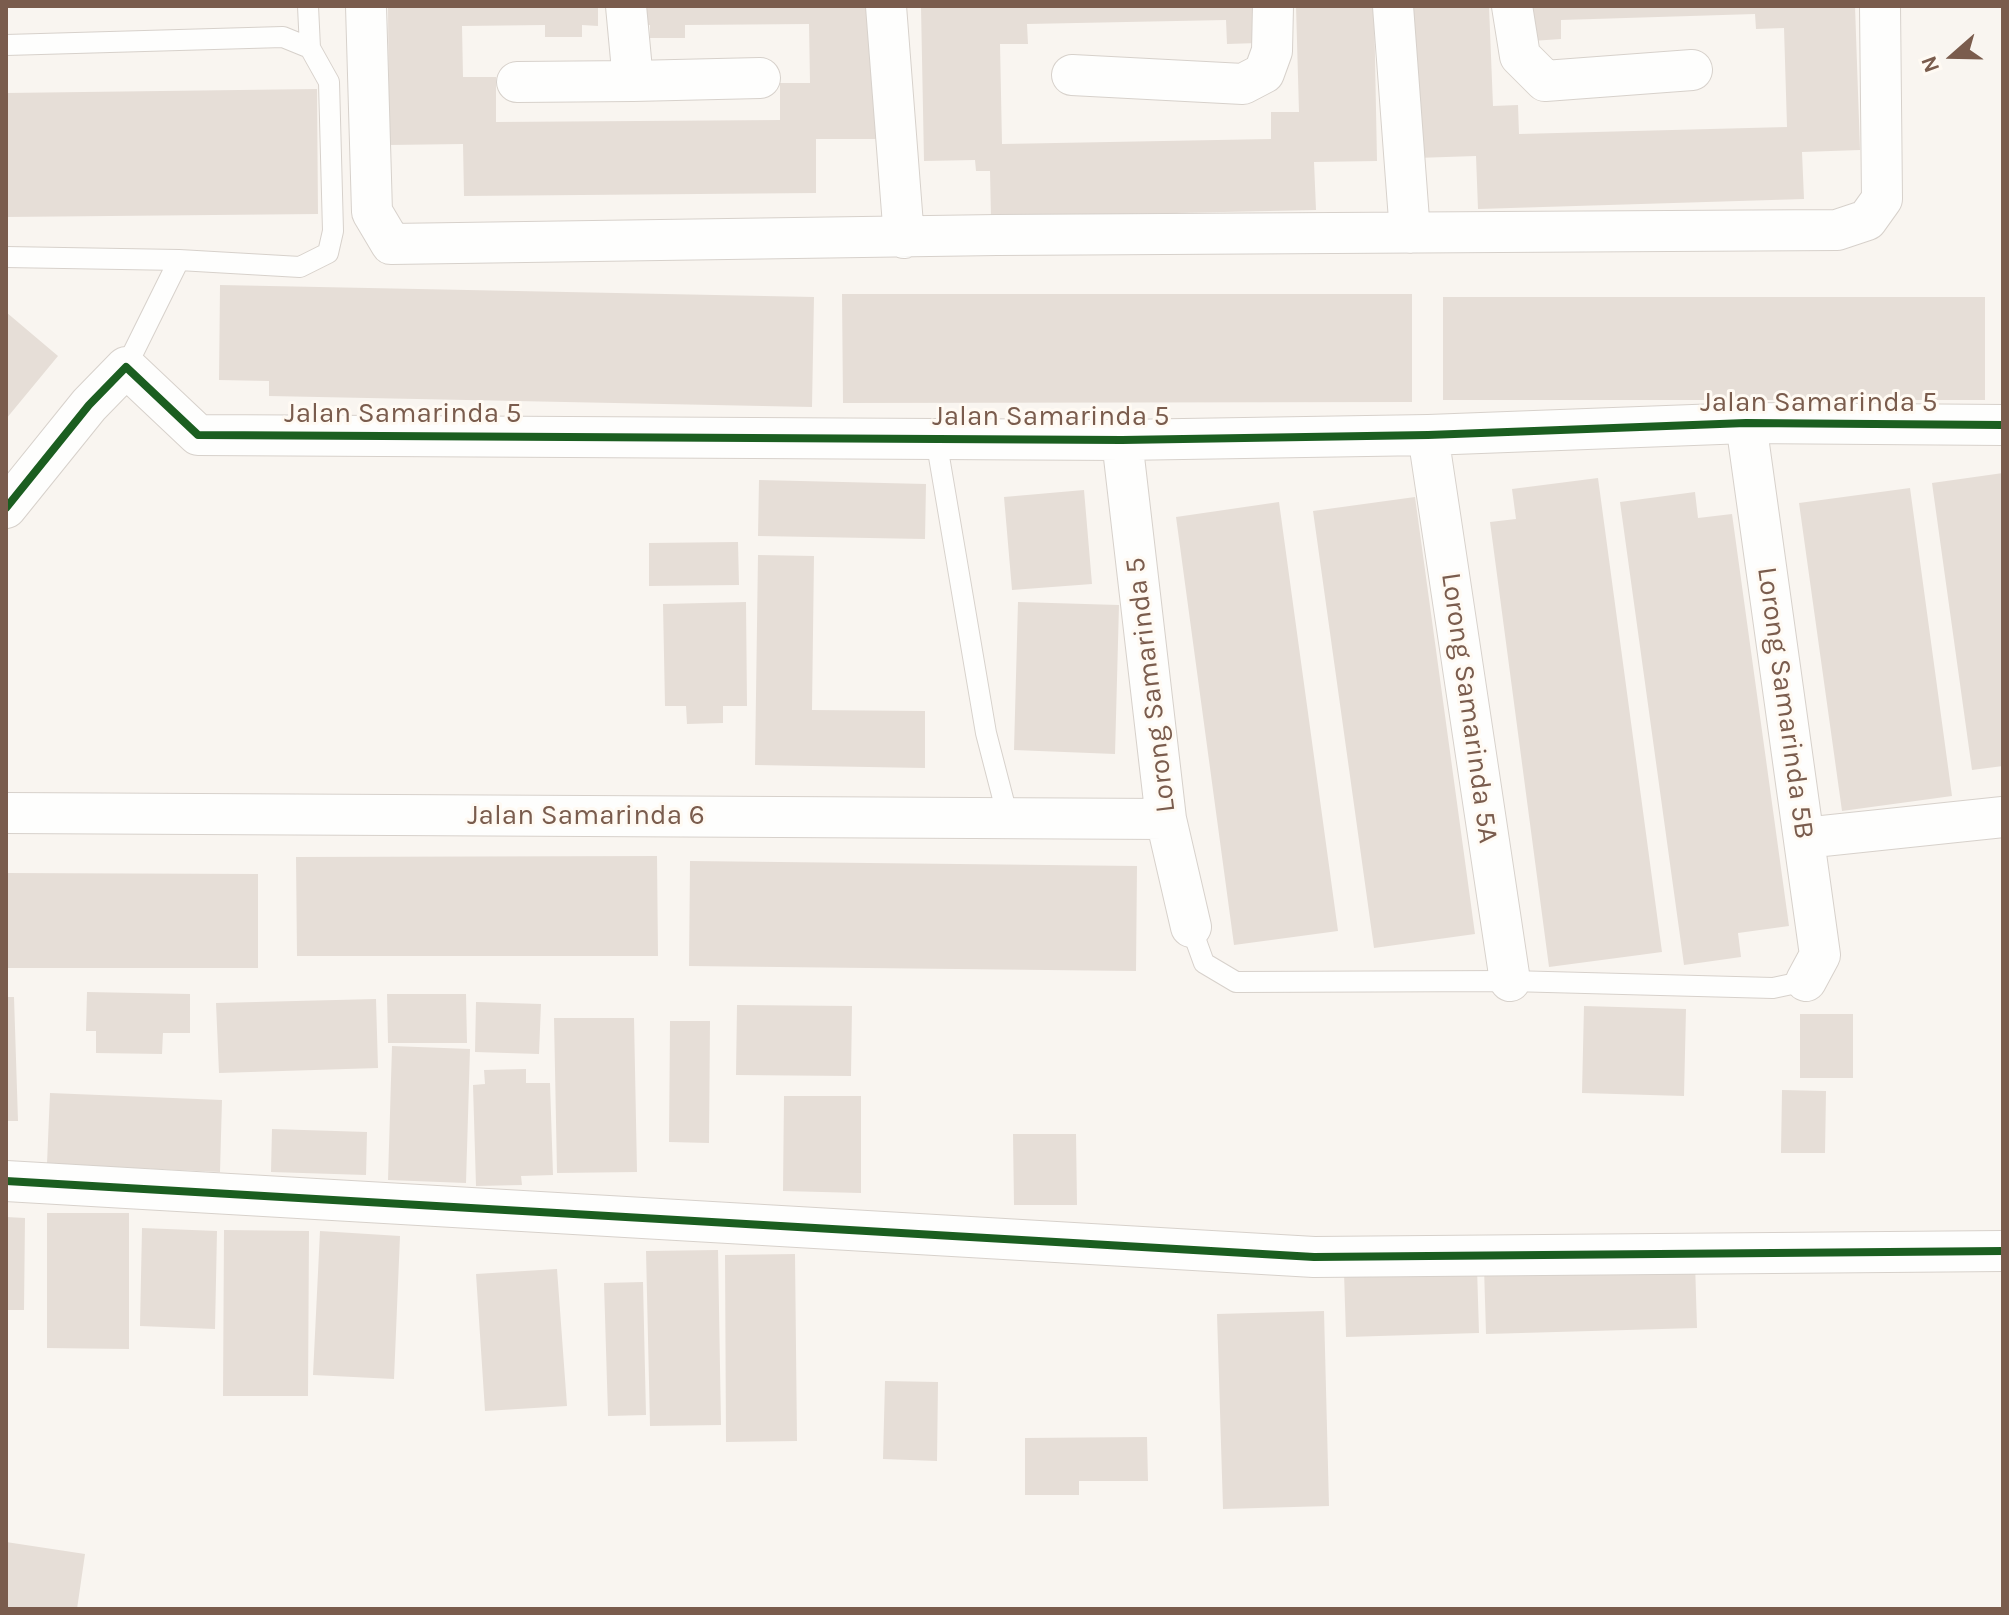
<!DOCTYPE html>
<style>
body{margin:0}
#map{position:relative;width:2009px;height:1615px;overflow:hidden;background:#f9f5f0;font-family:Karla,sans-serif}
canvas{display:block}
.frame{position:absolute;inset:0;border:8px solid #7a5c4d;pointer-events:none}
.north{position:absolute;left:1913px;top:16px;width:80px;height:80px;-webkit-text-stroke:6px #fffaf3;paint-order:stroke;rotate:250deg;font-size:22px;font-weight:700;line-height:32px;text-align:center;color:#7a5c4d}
.north::after{content:'';display:block;margin:auto;width:28px;height:36px;background:#7a5c4d;clip-path:polygon(50% 0,100% 100%,50% 72%,0 100%)}
</style>
<div id="map">
<canvas width="2009" height="1615"></canvas>
<div class="frame"></div>
<div class="north">N</div>
</div>
<script>
const c = document.querySelector('canvas').getContext('2d');
c.lineJoin = 'round';
function fillPath(path, color) { c.fillStyle = color; c.fill(path, 'evenodd'); }
const poly = rows => new Path2D(rows.map(r => 'M' + r).join(''));
function trace(path, color, width, dash) { c.strokeStyle = color; c.lineWidth = width; c.lineCap = dash ? 'butt' : 'round'; c.setLineDash(dash || []); c.stroke(path); }
function write(font, color, halo, rows, align = 'center') {
  c.font = font + ' Karla,sans-serif'; c.lineWidth = 6; c.setLineDash([]); c.textBaseline = 'middle'; c.strokeStyle = halo; c.fillStyle = color; for (const [text, x, y, turn = 0] of rows) {
    c.save(); c.translate(x, y); c.rotate((+turn || 0) * Math.PI / 180); c.textAlign = isNaN(turn) ? turn : align; if (halo) c.strokeText(text, 0, 0); c.fillText(text, 0, 0); c.restore();
  }
}
fillPath(poly([
 [388,6,598,6,598,26,582,25,582,37,545,37,545,25,462,26,463,77,496,77,496,122,780,120,780,83,810,83,809,24,685,25,685,38,650,38,650,25,636,26,635,6,885,6,887,139,816,139,816,193,464,196,463,144,389,145],
 [1257,6,1258,43,1227,44,1226,20,1027,24,1028,44,1000,44,1002,144,1271,139,1271,112,1299,112,1296,6,1374,6,1377,161,1314,162,1316,210,991,217,990,171,976,171,975,160,924,161,921,7],
 [1411,6,1489,6,1493,106,1518,105,1519,134,1787,127,1784,28,1756,29,1755,14,1561,20,1561,39,1532,41,1531,6,1855,6,1860,150,1802,152,1804,199,1478,209,1476,156,1416,158],
 [317,89,318,214,6,217,6,93],
 [220,285,814,297,812,407,269,396,269,381,219,380],
 [842,294,1412,294,1412,402,843,403],
 [1443,297,1985,297,1985,400,1443,400],
 [6,312,58,356,6,419],
 [2003,473,2003,766,1972,770,1932,483],
 [1598,478,1662,952,1549,967,1490,522,1516,519,1512,489],
 [759,480,926,484,925,539,758,536],
 [1910,488,1952,796,1842,811,1799,503],
 [1084,490,1092,584,1012,590,1004,497],
 [1695,492,1698,518,1732,514,1789,926,1738,933,1741,957,1684,965,1620,502],
 [1415,497,1475,934,1374,948,1313,511],
 [1279,502,1338,931,1234,945,1176,517],
 [738,542,739,585,649,586,649,543],
 [758,555,814,556,812,710,925,711,925,768,755,765],
 [746,602,747,706,723,706,723,723,687,724,686,706,665,706,663,604],
 [1018,602,1119,605,1115,754,1014,750],
 [657,856,658,956,297,956,296,857],
 [690,861,1137,866,1136,971,689,966],
 [6,873,258,874,258,968,6,968],
 [87,992,190,994,190,1033,163,1033,162,1054,96,1053,96,1031,86,1031],
 [387,994,466,994,467,1043,388,1043],
 [6,997,14,997,18,1121,6,1121],
 [376,999,378,1068,219,1073,216,1003],
 [476,1002,541,1004,539,1054,475,1052],
 [737,1005,852,1006,851,1076,736,1075],
 [1584,1006,1686,1009,1684,1096,1582,1093],
 [1800,1014,1853,1014,1853,1078,1800,1078],
 [554,1018,634,1018,637,1172,557,1173],
 [670,1021,710,1021,709,1143,669,1142],
 [392,1046,470,1049,466,1183,388,1180],
 [526,1069,526,1083,550,1083,553,1175,521,1176,522,1185,476,1186,473,1085,485,1084,484,1070],
 [1782,1090,1826,1091,1825,1153,1781,1153],
 [50,1093,222,1100,220,1172,47,1164],
 [784,1096,861,1096,861,1193,783,1191],
 [272,1129,367,1132,366,1175,271,1172],
 [1013,1134,1076,1134,1077,1205,1014,1205],
 [47,1213,129,1213,129,1349,47,1348],
 [6,1217,25,1218,24,1310,6,1310],
 [142,1228,217,1231,215,1329,140,1326],
 [224,1230,309,1231,308,1396,223,1396],
 [320,1231,400,1236,394,1379,313,1375],
 [718,1250,721,1425,650,1426,646,1251],
 [795,1254,797,1441,726,1442,725,1255],
 [1695,1262,1697,1328,1486,1334,1484,1267],
 [1477,1267,1479,1333,1346,1337,1344,1272],
 [557,1269,567,1406,485,1411,476,1274],
 [643,1282,646,1415,608,1416,604,1283],
 [1324,1311,1329,1506,1223,1509,1217,1314],
 [885,1381,938,1382,937,1461,883,1459],
 [1147,1437,1148,1481,1079,1481,1079,1495,1025,1495,1025,1438],
 [6,1542,85,1554,77,1609,6,1609]
]), '#e6ded7');
const lane = poly([
 [308,6,310,48],
 [6,45,283,37,310,48,329,82,333,231,328,253,300,267,179,260,6,257],
 [126,367,179,260],
 [936,439,986,733,1008,818],
 [1191,927,1204,963,1236,982,1510,981,1773,988,1806,981]
]);
const street = poly([
 [366,6,372,212,391,244,997,235,1837,230,1867,220,1882,199,1880,6],
 [626,6,633,81,760,78],
 [886,6,904,238],
 [1393,6,1410,233],
 [1512,6,1520,56,1545,81,1692,70],
 [1072,75,1243,84,1264,73,1272,51,1273,6],
 [517,82,633,81],
 [1746,423,1820,955,1806,981],
 [1428,435,1510,981],
 [1122,440,1166,819,1191,927],
 [6,508,89,405,126,367,198,435,1122,440,1428,435,1746,423,2003,425],
 [6,813,1166,819],
 [1804,838,2003,817],
 [6,1181,1314,1257,2003,1251]
]);
trace(lane, '#d7d1cb', 22);
trace(street, '#d7d1cb', 42);
trace(lane, '#fefefd', 20);
trace(street, '#fefefd', 40);
trace(poly([
 [6,508,89,405,126,367,198,435,1122,440,1428,435,1746,423,2003,425],
 [6,1181,1314,1257,2003,1251]
]), '#1b5e20', 8);
write('28px', '#7a5c4d', '#fffaf3', [
 ["Jalan Samarinda 5",1819,403],
 ["Jalan Samarinda 5",403,414],
 ["Jalan Samarinda 5",1051,417],
 ["Lorong Samarinda 5",1151,685,-97],
 ["Lorong Samarinda 5B",1785,703,82],
 ["Lorong Samarinda 5A",1469,708,82],
 ["Jalan Samarinda 6",586,816]
]);
</script>
